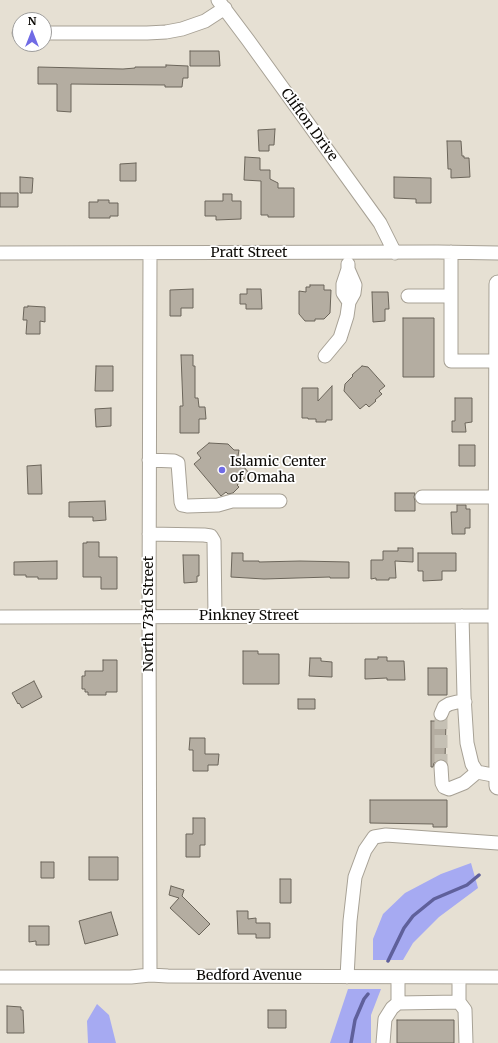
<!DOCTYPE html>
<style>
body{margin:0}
#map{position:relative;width:498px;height:1043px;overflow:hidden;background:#e6e0d3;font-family:Merriweather,serif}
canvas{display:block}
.north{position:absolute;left:12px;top:12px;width:40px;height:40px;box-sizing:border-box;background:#fff;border:1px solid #9e9d9c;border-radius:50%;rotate:0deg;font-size:11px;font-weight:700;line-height:16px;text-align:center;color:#0d0b07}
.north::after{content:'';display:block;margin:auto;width:14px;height:18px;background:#706be5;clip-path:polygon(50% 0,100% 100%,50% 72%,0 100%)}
</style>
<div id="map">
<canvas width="498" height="1043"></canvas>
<div class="north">N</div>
</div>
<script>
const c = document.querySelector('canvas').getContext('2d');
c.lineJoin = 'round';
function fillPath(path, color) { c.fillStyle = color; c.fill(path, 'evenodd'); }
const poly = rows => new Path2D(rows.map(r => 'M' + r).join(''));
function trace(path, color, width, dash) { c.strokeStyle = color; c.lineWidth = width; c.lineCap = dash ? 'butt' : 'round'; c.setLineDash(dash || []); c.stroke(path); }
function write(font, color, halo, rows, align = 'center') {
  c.font = font + ' Merriweather,serif'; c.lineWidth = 3.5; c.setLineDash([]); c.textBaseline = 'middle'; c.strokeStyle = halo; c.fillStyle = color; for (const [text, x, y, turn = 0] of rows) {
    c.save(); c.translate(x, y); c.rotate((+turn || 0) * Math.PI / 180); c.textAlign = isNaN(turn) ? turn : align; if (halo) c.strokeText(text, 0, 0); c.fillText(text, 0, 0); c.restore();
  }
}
fillPath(poly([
 [471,863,478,888,439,917,413,943,403,960,373,960,373,939,383,914,405,893,441,874],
 [348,989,381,989,371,1015,371,1043,330,1043],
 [97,1004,109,1015,116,1043,88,1043,87,1021]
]), '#a6aaf2');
trace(poly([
 [388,961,404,928,413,916,434,899,467,885,479,875],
 [351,1043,355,1020,364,999,368,994]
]), '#5f609b', 3.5);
const building = poly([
 [190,51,219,51,220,66,190,66,190,51],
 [166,65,188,66,188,78,183,78,182,87,165,87,165,85,71,84,71,112,57,111,57,84,38,84,38,67,123,69,135,68,135,67,166,67,166,65],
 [275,129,274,145,269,145,269,151,259,151,258,130,275,129],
 [447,141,461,141,462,156,464,156,464,158,469,158,470,177,451,178,451,169,448,169,447,141],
 [245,157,260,158,260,170,270,170,270,179,278,183,278,188,294,188,294,217,268,217,268,215,261,215,261,181,244,180,245,157],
 [136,163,136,181,120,181,120,164,136,163],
 [20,177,33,178,32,193,20,193,20,177],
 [394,177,431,178,431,203,416,203,416,199,394,198,394,177],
 [0,193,18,193,18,207,0,207,0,193],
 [223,194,232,194,232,201,241,201,241,219,216,220,216,216,205,216,205,201,223,201,223,194],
 [98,200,109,200,109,203,118,203,118,216,110,216,110,218,89,218,89,202,98,202,98,200],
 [310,285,324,285,324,290,331,290,330,313,324,319,315,319,315,321,305,321,299,314,299,291,306,292,306,287,310,287,310,285],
 [193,289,193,308,181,308,181,316,170,316,170,290,193,289],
 [247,289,261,289,262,309,246,309,246,304,240,304,240,294,247,294,247,289],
 [372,292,388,292,389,309,385,309,385,321,373,322,372,292],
 [28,306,45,307,45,322,40,321,40,334,26,334,27,320,23,320,24,307,28,307,28,306],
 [403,318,434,318,434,377,403,377,403,318],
 [181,355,193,355,193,366,195,366,195,398,198,398,199,407,205,407,206,419,199,419,199,433,180,433,180,406,183,406,181,355],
 [96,366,113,366,113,391,95,391,96,366],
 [362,366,368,367,385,386,379,391,382,394,375,400,376,401,369,407,366,404,360,409,344,391,345,384,353,376,352,375,362,366],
 [332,386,332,420,326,420,326,422,316,422,316,419,308,419,308,418,302,418,302,388,318,388,318,401,332,386],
 [455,398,472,398,472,422,465,423,466,432,452,432,452,421,455,421,455,398],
 [111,408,111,426,96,427,95,409,111,408],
 [209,443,228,444,234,450,239,450,238,456,245,464,243,466,250,474,237,485,239,487,233,493,228,494,226,492,221,496,194,464,201,458,197,453,209,443],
 [459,445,475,445,475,466,459,466,459,445],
 [41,465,42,494,28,494,27,466,41,465],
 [395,493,415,493,414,497,415,501,415,511,395,511,395,493],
 [105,501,106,520,93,521,93,517,69,517,69,502,105,501],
 [457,505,466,505,466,509,470,509,470,528,465,528,465,534,452,534,451,512,457,512,457,505],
 [87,542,99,542,99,557,117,557,117,589,101,589,101,577,83,577,83,543,87,543,87,542],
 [398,548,413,548,413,562,395,561,396,578,389,578,389,580,376,580,376,578,371,579,371,560,383,560,383,551,398,551,398,548],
 [232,553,243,553,243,561,259,561,259,562,300,561,349,562,349,578,330,578,330,577,264,579,231,577,232,553],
 [418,553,456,553,456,571,442,571,442,580,423,581,423,571,418,571,418,553],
 [183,555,199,555,199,576,197,576,197,582,184,583,183,555],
 [57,561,57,579,38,579,38,577,26,577,26,575,14,575,14,562,57,561],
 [243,651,258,651,258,654,279,654,279,684,243,684,243,651],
 [378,657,387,657,387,661,404,661,405,680,387,680,387,678,365,679,365,659,378,659,378,657],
 [310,658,321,658,321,661,332,662,332,677,309,676,310,658],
 [103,660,117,660,117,692,106,692,106,695,88,695,88,692,85,692,85,689,82,689,82,676,85,676,85,671,103,671,103,660],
 [428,668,447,668,447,695,428,695,428,668],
 [34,681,42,697,22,708,19,703,18,704,12,693,34,681],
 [298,699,315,699,315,709,298,709,298,699],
 [431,721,446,721,445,760,441,759,437,760,434,763,433,767,431,767,431,721],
 [190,738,205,738,205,754,219,754,218,765,208,765,208,771,193,771,193,750,189,750,190,738],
 [370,800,447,800,447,827,433,827,433,824,370,823,370,800],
 [193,818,205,818,205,845,200,845,200,857,186,857,186,834,193,834,193,818],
 [89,857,118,857,118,880,89,880,89,857],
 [41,862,54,862,54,878,41,878,41,862],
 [280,879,291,879,291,903,280,903,280,879],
 [171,886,184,890,182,896,210,924,199,935,170,908,179,898,169,895,171,886],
 [237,911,248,911,248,919,256,918,256,923,270,923,270,938,256,938,256,934,238,934,237,911],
 [111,912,118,935,85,944,79,921,111,912],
 [29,926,49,926,49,945,36,945,36,941,29,942,29,926],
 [7,1006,21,1007,21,1010,23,1010,24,1033,7,1033,7,1006],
 [268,1010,286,1010,286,1028,268,1028,268,1010],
 [397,1020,454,1020,454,1043,397,1043,397,1020]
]);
fillPath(building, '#b4ada1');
trace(building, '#6b655a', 1);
trace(poly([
 [441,767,441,714]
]), '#c5c0b4', 13, [13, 6]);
const minor = poly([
 [218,0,248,40,380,223,395,253],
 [19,33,20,33],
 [44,33,147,33,166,32,182,29,205,21,225,8],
 [451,252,451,361,498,361],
 [0,253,438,252,498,253],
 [150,253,149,617,150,975],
 [348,264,348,269,343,284,343,293,349,302],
 [408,296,451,296],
 [325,356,340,338,347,316,349,302,354,293,355,285,348,269],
 [149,460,174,461,178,463,181,502,182,505,187,506,218,505,232,501,280,501],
 [422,497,497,497],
 [149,534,204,535,211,536,214,541,215,616],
 [462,616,464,696,467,743,472,764,477,772,498,776],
 [0,617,498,616],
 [441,714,444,707,449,704,457,702,465,702],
 [441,767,442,783,444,787,449,789,464,783,477,772],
 [0,977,131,977,150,975,168,976,498,977],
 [347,977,350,921,355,877,365,850,374,837,386,835,498,843],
 [398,977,398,1003],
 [459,977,459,1002,465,1010,466,1043],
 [383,1043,385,1019,392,1008,398,1003,459,1002]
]);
const major = poly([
 [498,284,497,616,498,786]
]);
trace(minor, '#a7a195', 15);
trace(major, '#a7a195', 19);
trace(minor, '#fff', 13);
trace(major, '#fff', 17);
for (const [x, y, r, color] of [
 [222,470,4,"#706be5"]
]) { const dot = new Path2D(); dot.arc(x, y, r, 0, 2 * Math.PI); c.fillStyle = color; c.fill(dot); trace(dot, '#fff', 1.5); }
write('14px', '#0d0b07', '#fff', [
 ["Clifton Drive",309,125,54],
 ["Pratt Street",249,253],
 ["North 73rd Street",149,614,-90],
 ["Pinkney Street",249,616],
 ["Bedford Avenue",249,976]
]);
write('14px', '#0d0b07', '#fff', [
 ["Islamic Center",230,462],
 ["of Omaha",230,478]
], 'left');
</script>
